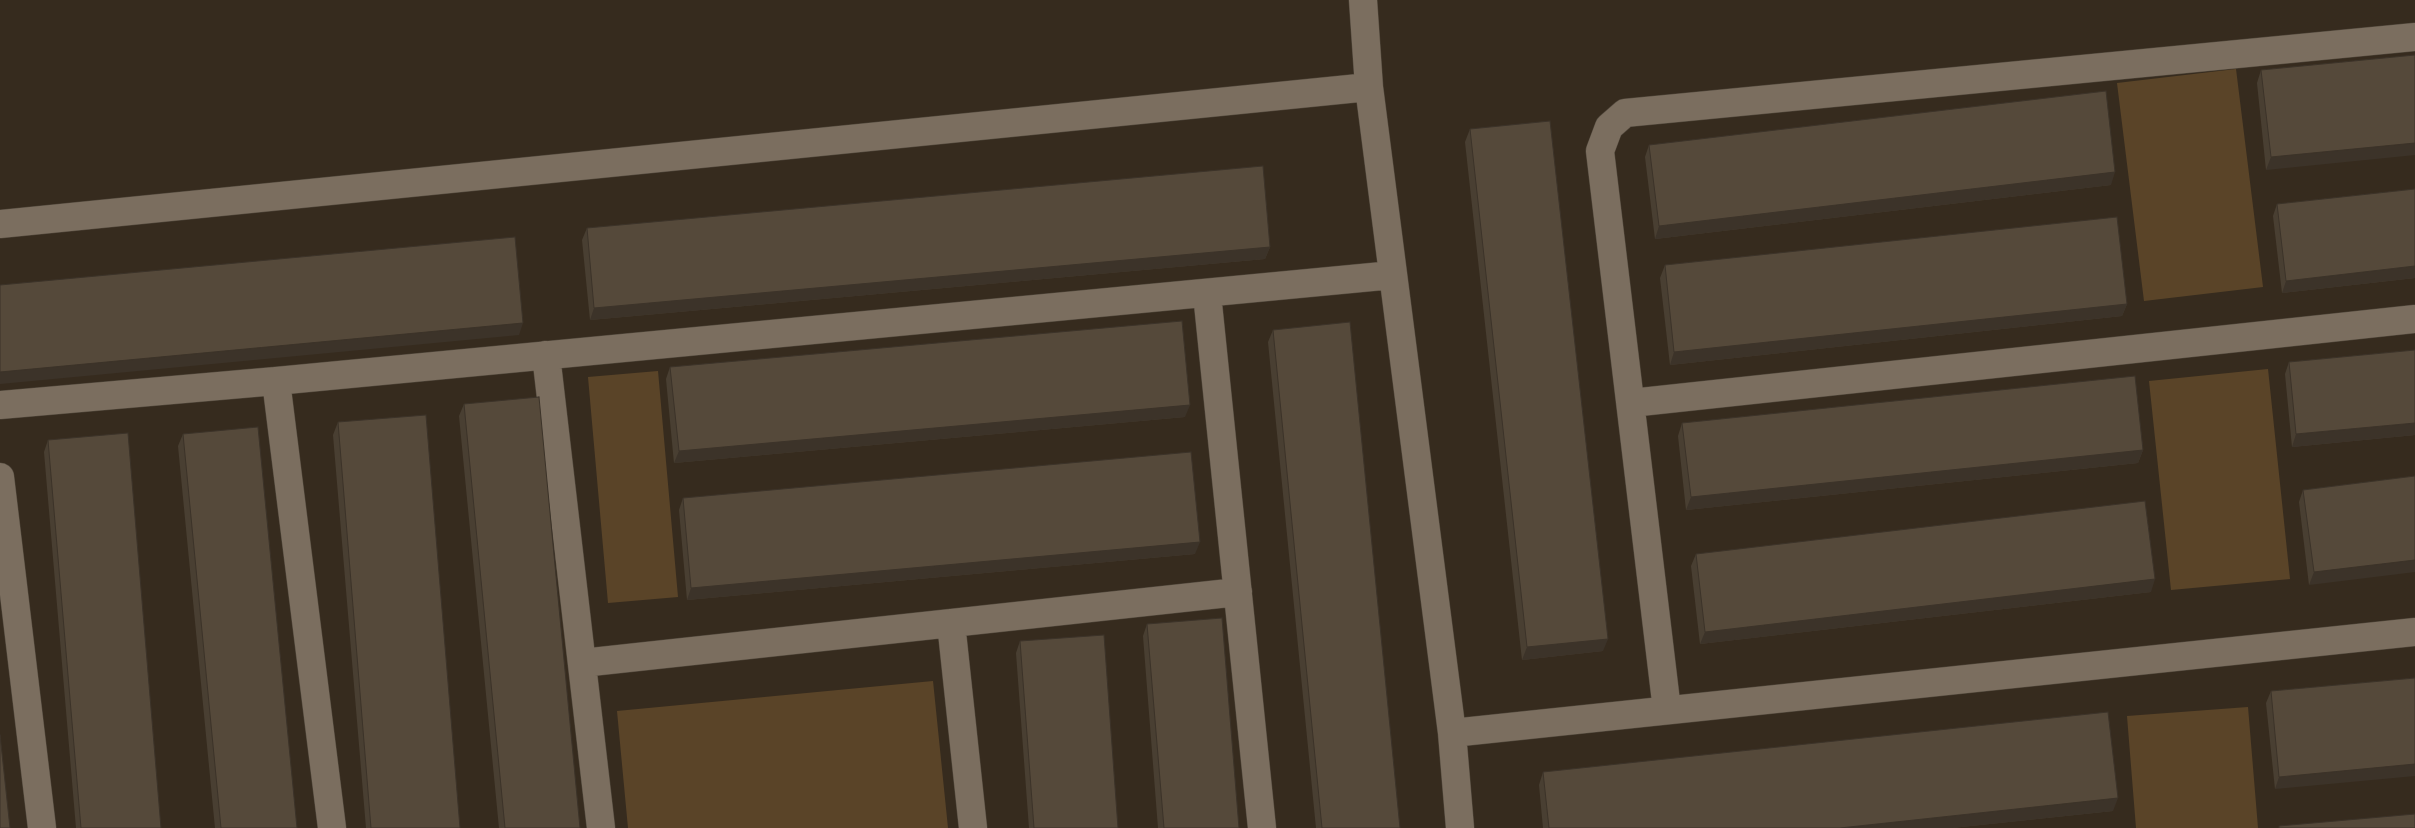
<!DOCTYPE html>
<style>
body{margin:0}
canvas{display:block;background:#362b1e}
</style>
<canvas width="2415" height="828"></canvas>
<script>
const c = document.querySelector('canvas').getContext('2d');
c.lineJoin = 'round';
function fillPath(path, color) { c.fillStyle = color; c.fill(path, 'evenodd'); }
const poly = rows => new Path2D(rows.map(r => 'M' + r).join(''));
function trace(path, color, width, dash) { c.strokeStyle = color; c.lineWidth = width; c.lineCap = dash ? 'butt' : 'round'; c.setLineDash(dash || []); c.stroke(path); }
fillPath(poly([
 [2236,69,2263,287,2144,301,2117,83],
 [2268,369,2290,579,2171,590,2149,381],
 [658,371,678,597,608,603,588,377],
 [933,681,948,828,628,828,617,711],
 [2248,707,2258,828,2136,828,2127,716]
]), '#5a4428');
const street = poly([
 [1363,0,1369,87,1452,733,1460,828],
 [0,224,1369,87],
 [1207,294,1262,828],
 [546,355,601,828],
 [276,381,332,828],
 [1631,403,2415,319],
 [0,405,276,381,1393,275],
 [0,477,42,828],
 [951,623,973,828],
 [582,663,1238,592],
 [1667,710,1600,151,1609,127,1625,113,2415,37],
 [1452,733,2415,632]
]);
trace(street, '#50473b', 29);
trace(street, '#7b6e5f', 28);
fillPath(poly([
 [2415,55,2266,170,2257,83,2261,70],
 [1470,129,1603,651,1522,660,1465,142],
 [1649,145,2111,185,1655,239,1645,157],
 [2415,189,2415,278,2282,293,2273,216,2277,204],
 [587,228,1270,247,1265,259,590,320,582,240],
 [1665,265,2127,304,2122,316,1670,365,1660,278],
 [1273,330,1400,828,1316,828,1268,342],
 [2415,350,2415,435,2292,447,2285,374,2289,362],
 [670,367,1185,417,674,463,666,379],
 [464,404,580,828,499,828,459,416],
 [338,422,460,828,366,828,333,435],
 [1682,423,2143,450,2138,463,1686,510,1678,436],
 [183,434,297,828,215,828,178,446],
 [48,440,161,828,76,828,44,452],
 [2415,476,2309,585,2299,502,2303,490],
 [683,498,1195,554,687,600,679,510],
 [1696,554,2151,592,1700,644,1691,566],
 [1147,624,1239,828,1158,828,1143,636],
 [1020,641,1118,828,1029,828,1016,653],
 [2415,678,2275,789,2266,703,2271,691],
 [1543,772,2113,811,1952,828,1543,828,1539,785]
]), '#493f32');
fillPath(poly([
 [2415,143,2415,155,2266,170,2271,157],
 [2115,172,2111,185,1655,239,1659,226],
 [1270,247,1265,259,590,320,594,308],
 [2415,266,2415,278,2282,293,2286,281],
 [2127,304,2122,316,1670,365,1674,352],
 [523,323,519,335,0,384,0,372],
 [1190,405,1185,417,674,463,679,451],
 [2415,423,2415,435,2292,447,2296,434],
 [2143,450,2138,463,1686,510,1691,497],
 [1200,542,1195,554,687,600,691,588],
 [2415,560,2415,572,2309,585,2314,572],
 [2155,579,2151,592,1700,644,1705,632],
 [1608,639,1603,651,1522,660,1527,647],
 [2415,764,2415,776,2275,789,2279,777],
 [2118,798,2113,811,1952,828,1840,828]
]), '#3c3329');
const building = poly([
 [2415,55,2415,143,2271,157,2261,70,2415,55],
 [2106,91,2115,172,1659,226,1649,145,2106,91],
 [1550,121,1608,639,1527,647,1470,129,1550,121],
 [1263,166,1270,247,594,308,587,228,1263,166],
 [2415,189,2415,266,2286,281,2277,204,2415,189],
 [2117,217,2127,304,1674,352,1665,265,2117,217],
 [515,237,523,323,0,372,0,285,515,237],
 [1182,321,1190,405,679,451,670,367,1182,321],
 [1350,322,1400,828,1322,828,1273,330,1350,322],
 [2415,350,2415,423,2296,434,2289,362,2415,350],
 [2135,376,2143,450,1691,497,1682,423,2135,376],
 [539,397,580,828,505,828,464,404,539,397],
 [426,415,460,828,371,828,338,422,426,415],
 [258,427,297,828,221,828,183,434,258,427],
 [128,433,161,828,81,828,48,440,128,433],
 [1191,452,1200,542,691,588,683,498,1191,452],
 [2415,476,2415,560,2314,572,2303,490,2415,476],
 [2145,501,2155,579,1705,632,1696,554,2145,501],
 [1222,618,1239,828,1164,828,1147,624,1222,618],
 [1104,635,1118,828,1034,828,1020,641,1104,635],
 [2415,678,2415,764,2279,777,2271,691,2415,678],
 [2108,712,2118,798,1840,828,1549,828,1543,772,2108,712],
 [0,735,10,828,0,828,0,735],
 [2415,814,2415,828,2279,828,2279,826,2415,814]
]);
fillPath(building, '#55493a');
trace(building, '#3c3329', 1);
</script>
